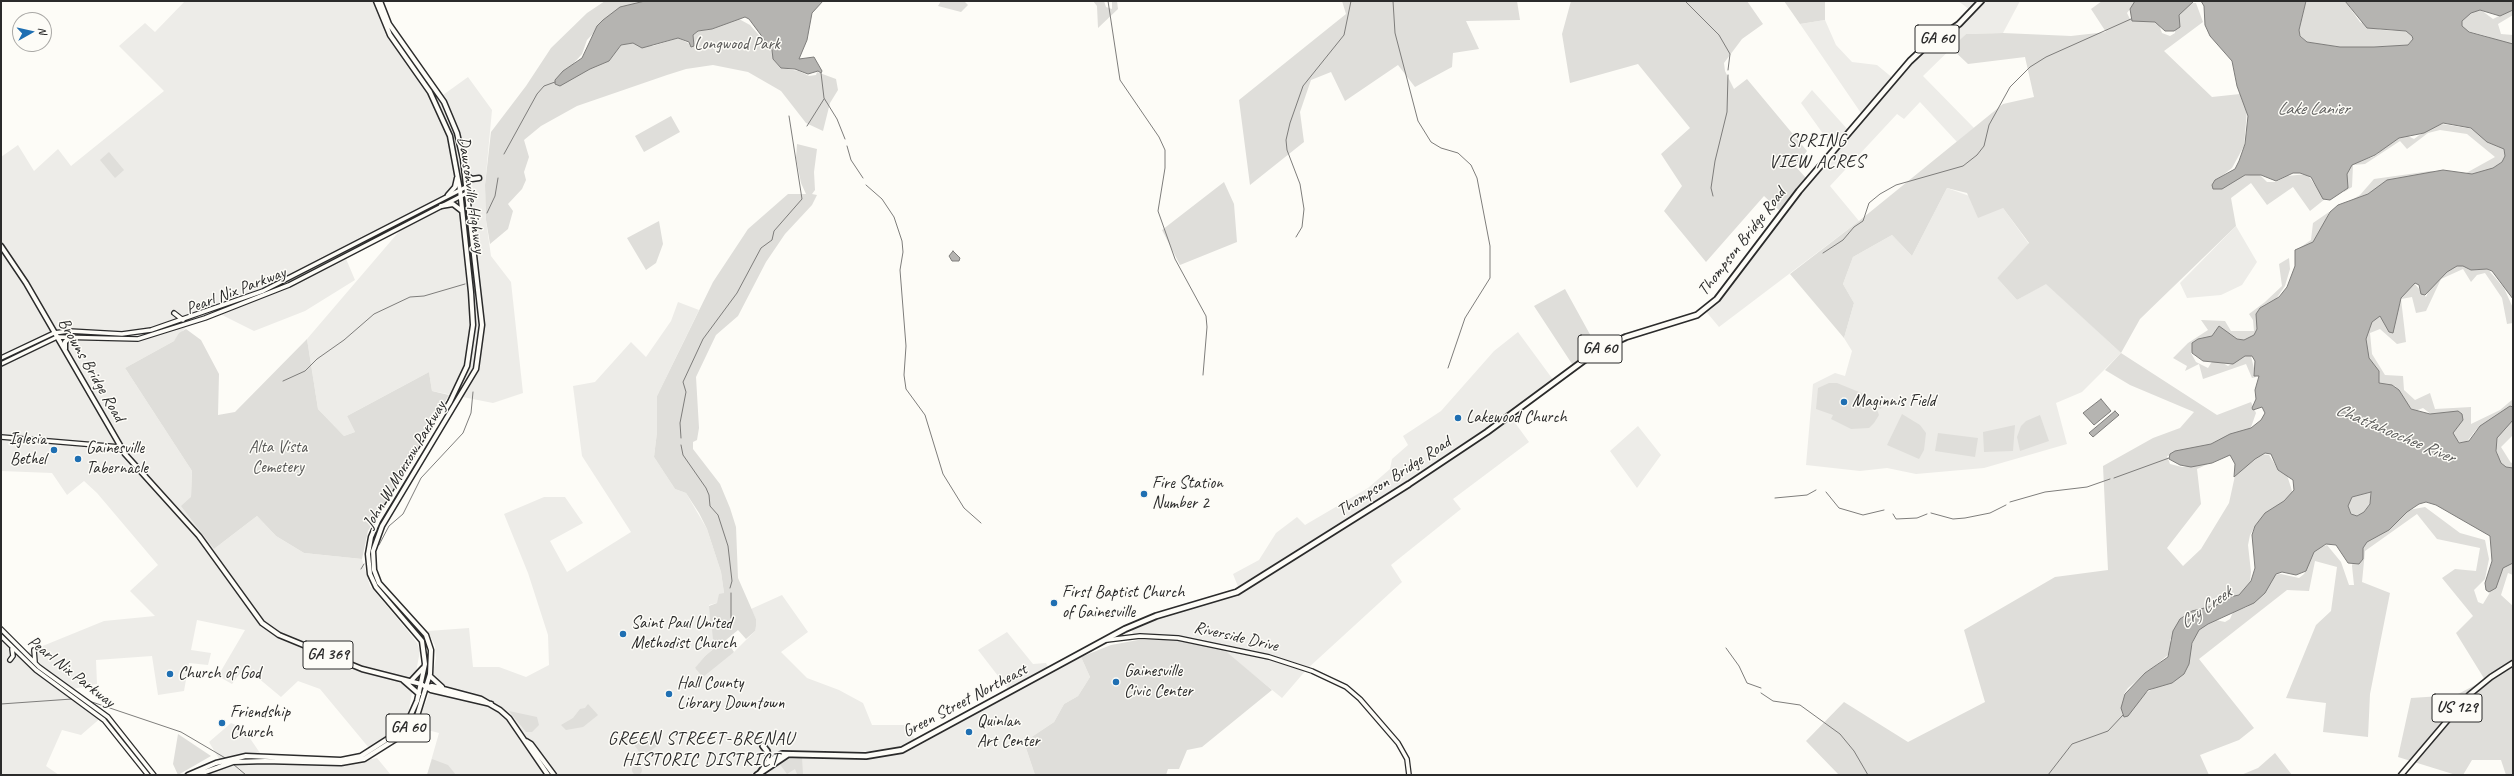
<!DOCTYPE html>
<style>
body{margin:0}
#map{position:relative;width:2514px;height:776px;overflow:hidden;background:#fdfcf7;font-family:Caveat,sans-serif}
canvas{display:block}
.frame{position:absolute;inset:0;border:2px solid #2b2b2b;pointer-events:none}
.north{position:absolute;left:12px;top:12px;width:40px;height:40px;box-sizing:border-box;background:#fdfcf7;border:1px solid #a9a8a5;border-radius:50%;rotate:82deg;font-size:11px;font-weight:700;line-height:16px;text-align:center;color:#2b2b2b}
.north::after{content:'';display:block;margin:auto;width:14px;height:18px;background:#1f6fb2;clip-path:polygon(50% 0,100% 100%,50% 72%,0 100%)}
</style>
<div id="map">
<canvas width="2514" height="776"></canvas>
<div class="frame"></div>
<div class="north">N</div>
</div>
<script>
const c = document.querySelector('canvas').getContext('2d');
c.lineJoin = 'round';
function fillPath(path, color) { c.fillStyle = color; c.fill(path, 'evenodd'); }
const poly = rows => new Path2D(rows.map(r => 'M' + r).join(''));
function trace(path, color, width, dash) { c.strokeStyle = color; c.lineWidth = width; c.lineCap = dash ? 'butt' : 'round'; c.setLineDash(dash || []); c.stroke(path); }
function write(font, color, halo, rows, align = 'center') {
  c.font = font + ' Caveat,sans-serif'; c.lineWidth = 3; c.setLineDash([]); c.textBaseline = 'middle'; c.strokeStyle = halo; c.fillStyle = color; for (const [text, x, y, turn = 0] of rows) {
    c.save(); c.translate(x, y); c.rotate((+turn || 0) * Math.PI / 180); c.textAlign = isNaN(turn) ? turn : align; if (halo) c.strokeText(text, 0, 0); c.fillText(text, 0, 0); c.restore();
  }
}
fillPath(poly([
 [185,1,377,1,383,19,436,100,468,77,492,110,485,185,486,220,491,256,511,282,523,393,493,403,432,391,429,372,347,416,355,432,344,436,318,409,307,339,408,221,344,254,355,280,305,311,254,331,220,314,186,327,174,341,125,368,192,471,191,497,198,527,214,549,257,516,276,536,304,553,362,559,370,586,407,630,417,643,420,651,408,714,397,730,372,748,369,748,320,689,298,681,281,697,245,667,232,684,218,676,245,630,197,620,191,650,211,653,208,665,189,663,184,691,158,695,152,656,96,660,97,684,68,690,103,716,81,735,62,730,46,766,59,775,1,775,1,632,23,654,104,621,155,616,130,591,158,565,97,493,84,481,67,495,52,473,1,471,1,157,18,145,34,171,58,149,71,166,164,91,119,46,145,23,155,32],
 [1958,1,2020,1,2003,33,1966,34,1923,76,1974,128,1957,142,1920,102,1904,119,1897,114,1830,186,1859,221,1719,327,1704,309,1736,272,1780,211,1834,149,1801,103,1812,90,1849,131,1863,116,1800,24,1825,20,1836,45,1852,62,1877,65,1894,79,1916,54,1973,12],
 [1947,188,2003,208,2029,244,1997,278,2017,300,2046,283,2121,353,2082,392,2056,403,2067,444,1984,468,1916,474,1887,468,1860,471,1806,465,1813,384,1835,373,1845,376,1852,351,1844,338,1854,303,1843,284,1853,257,1892,235,1912,256],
 [2236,226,2257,262,2242,285,2221,295,2187,298,2180,283],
 [678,302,699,310,657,396,657,432,654,457,675,489,686,493,707,529,721,572,724,593,717,603,709,605,710,627,715,626,716,629,713,629,717,646,705,656,695,669,734,652,755,631,756,619,751,609,782,595,808,632,781,652,807,678,839,690,863,703,872,725,905,725,915,739,894,749,870,751,788,751,776,753,751,775,427,775,439,733,412,726,420,716,428,697,436,658,435,646,428,631,469,628,473,667,499,667,526,677,549,665,548,635,528,573,504,514,544,497,565,497,583,523,550,541,567,572,631,532,582,456,573,386,595,382,631,342,646,357,671,321],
 [1518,332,1554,381,1508,413,1529,442,1453,499,1461,509,1391,565,1402,582,1307,669,1282,698,1239,663,1174,639,1136,638,1130,628,1239,589,1233,574,1259,560,1276,533,1297,517,1305,525,1368,488,1390,469,1392,459,1408,445,1403,436,1441,411,1494,351],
 [1638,426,1661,455,1637,488,1610,451],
 [1007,632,1033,664,1046,663,1050,671,1081,657,1090,677,1078,696,1064,704,1054,722,1024,742,1035,775,762,775,780,761,791,757,879,757,907,752,1012,694,978,650],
 [231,723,243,728,262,756,345,764,377,758,391,775,199,775,221,762,209,742]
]), '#edece8');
fillPath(poly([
 [605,1,653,1,606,20,587,40,582,54,574,63,572,75,609,61,621,45,633,43,653,46,678,38,694,46,693,35,698,31,712,29,738,19,738,12,739,19,750,25,772,50,773,59,781,68,799,71,809,76,816,75,817,72,836,79,838,90,830,103,823,131,806,123,781,91,748,72,713,65,686,69,667,75,577,106,541,126,524,140,529,157,524,172,526,180,522,189,508,204,513,211,508,229,490,244,486,220,485,185,491,132,526,86,551,48,587,13],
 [941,1,964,1,968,5,961,12,938,6],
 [1093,1,1104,1,1106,7,1112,9,1112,1,1117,1,1118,9,1098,28,1097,6],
 [1342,1,1517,1,1520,20,1466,21,1479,49,1453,53,1452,67,1415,87,1398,65,1345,101,1331,72,1311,80,1300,112,1304,142,1250,185,1239,100,1346,14],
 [1571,1,1747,1,1763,24,1742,39,1724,63,1725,71,1734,89,1747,79,1807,151,1795,166,1807,179,1780,211,1764,196,1706,262,1664,211,1682,186,1661,154,1690,128,1638,64,1570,83,1562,34],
 [1784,1,1825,1,1825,20,1800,24],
 [2102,1,2136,1,2127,13,2130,19,2158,22,2162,33,2170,36,2175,33,2176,20,2182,7,2187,3,2196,3,2203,22,2164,51,2212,97,2240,94,2247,110,2244,146,2232,168,2218,179,2259,174,2267,182,2276,182,2287,176,2307,174,2325,199,2310,211,2293,187,2267,205,2251,183,2231,198,2236,226,2140,319,2121,353,2217,415,2251,402,2256,413,2250,430,2205,447,2167,456,2170,464,2182,467,2210,463,2197,469,2201,504,2167,548,2183,566,2201,549,2229,503,2236,471,2262,454,2269,455,2279,471,2287,475,2293,494,2256,525,2250,535,2248,545,2251,572,2250,582,2239,596,2173,635,2170,640,2172,646,2168,655,2128,688,2124,694,2128,699,2137,698,2170,679,2187,659,2196,634,2206,622,2216,620,2225,622,2230,619,2233,612,2247,607,2273,575,2281,574,2299,578,2304,574,2306,570,2303,564,2315,549,2327,545,2341,562,2349,585,2354,585,2352,566,2354,554,2358,547,2403,511,2425,507,2460,533,2485,540,2489,559,2485,579,2474,590,2478,602,2483,604,2492,589,2498,569,2513,559,2513,575,2508,573,2501,595,2513,606,2513,775,2506,775,2501,760,2472,760,2463,775,2456,775,2398,757,2411,698,2456,695,2485,680,2456,633,2473,616,2442,578,2455,569,2476,571,2480,548,2437,539,2417,514,2365,551,2362,582,2390,593,2370,694,2368,737,2323,732,2326,703,2286,698,2316,625,2331,611,2337,567,2315,561,2309,591,2287,590,2199,659,2254,728,2239,740,2200,755,2209,775,1839,775,1806,741,1844,702,1908,742,1985,702,1964,630,2055,577,2108,570,2103,466,2153,438,2180,428,2194,412,2130,385,2105,370,2121,353,2046,284,2017,300,1997,278,2029,243,2003,208,1978,218,1967,193,1947,188,1912,256,1892,235,1853,257,1843,284,1854,303,1844,338,1790,274,1859,221,2003,104,2034,97,2025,57,1968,64,1951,48,1966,34,2003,33,2071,36,2106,32,2091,9],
 [2306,1,2345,1,2360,22,2381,30,2406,31,2410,33,2413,39,2408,45,2374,47,2340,47,2307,42,2300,35,2299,30],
 [2477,7,2493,19,2513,9,2513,15,2498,24,2501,34,2513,35,2513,47,2486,36,2460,29,2460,18],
 [671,116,680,132,644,152,635,136],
 [2442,124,2473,129,2497,146,2504,147,2506,159,2489,171,2459,177,2495,157,2467,134,2440,130,2428,133,2407,149,2400,141,2365,164,2353,165,2352,187,2344,192,2347,162,2353,157,2361,160,2373,157,2378,154,2381,147,2394,139,2406,135,2414,139,2429,128],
 [797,144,817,149,814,172,815,190,812,194,817,195,812,205,785,234,766,262,738,316,716,335,696,377,699,428,697,440,693,442,693,449,720,484,730,508,736,527,738,578,756,619,756,626,755,631,746,639,738,630,726,640,734,652,703,677,695,668,705,656,717,646,713,640,712,629,715,626,710,627,709,606,717,603,719,594,724,593,721,572,707,529,699,513,686,493,675,489,654,457,657,432,657,396,713,282,748,229,788,194,806,194,801,183,796,158],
 [109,152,124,170,115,178,100,160],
 [2431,171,2443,174,2385,183,2364,198,2350,201,2360,195,2374,179],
 [1224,182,1234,204,1237,242,1180,265,1162,230],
 [2329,212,2320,237,2309,246,2298,249,2311,240,2313,223],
 [659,221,663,244,656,263,646,270,627,238],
 [2289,258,2290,269,2285,286,2276,299,2257,313,2257,335,2250,341,2213,336,2196,343,2191,353,2196,362,2208,368,2214,358,2228,366,2243,356,2251,356,2256,377,2252,378,2246,364,2203,379,2199,364,2185,371,2187,366,2173,358,2188,343,2208,330,2201,320,2225,321,2231,331,2254,331,2253,320,2249,314,2265,302,2282,286,2279,264],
 [2471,264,2477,270,2486,267,2504,288,2513,308,2513,323,2507,324,2502,298,2485,273,2477,275,2471,282,2463,269,2441,279,2426,311,2416,313,2412,297,2401,299,2406,342,2397,344,2380,329,2370,333,2372,354,2385,375,2403,376,2404,390,2415,400,2430,393,2435,409,2471,407,2471,424,2500,410,2513,399,2513,411,2494,418,2476,430,2465,444,2456,441,2452,433,2463,419,2461,414,2432,415,2423,408,2415,411,2406,405,2395,386,2377,383,2366,362,2364,346,2370,322,2377,315,2385,320,2397,314,2403,289,2414,283,2426,297,2433,280,2441,271,2458,265],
 [1565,289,1598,349,1574,367,1534,306],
 [186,329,201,340,219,374,218,415,235,412,307,339,318,409,344,436,355,432,347,416,429,372,432,391,449,395,368,531,362,559,304,553,276,536,257,516,214,549,181,506,191,497,192,471,125,368,174,341,179,333],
 [1829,383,1837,383,1864,394,1863,397,1882,406,1881,409,1876,407,1879,415,1874,423,1869,428,1851,429,1831,419,1833,415,1816,409,1818,388],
 [1902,414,1920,425,1926,433,1924,450,1919,459,1887,445],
 [2040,415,2049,441,2020,451,2017,437,2021,426,2026,421],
 [2513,418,2513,435,2501,447,2511,463,2513,462,2513,469,2502,469,2495,445,2497,434],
 [2015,425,2013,451,1984,452,1983,432],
 [1938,433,1978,438,1975,457,1935,451],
 [2370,492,2370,504,2364,512,2357,516,2352,515,2348,506,2352,497],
 [1174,639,1223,649,1272,690,1202,747,1187,750,1179,769,1168,769,1166,775,1035,775,1024,742,1054,722,1064,704,1078,696,1090,677,1081,657,1111,645,1138,640],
 [588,704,598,715,583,727,566,730,561,725,573,718,580,709,585,708],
 [509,711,537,717,539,725,532,732,526,732],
 [646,730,658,745,643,757,632,742],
 [178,734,211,756,178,775,173,764],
 [2275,753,2292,775,2241,775,2258,768],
 [802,758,803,774,797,774,795,769,787,774,779,763,790,759],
 [432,759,448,765,456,775,427,775],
 '632 770a5 5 0 1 1 10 0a5 5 0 1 1-10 0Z'
]), '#dfdeda');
const water = poly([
 [645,1,823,1,812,13,807,40,799,59,814,57,822,71,821,73,818,71,808,74,795,69,781,68,773,59,772,50,749,19,745,17,712,29,698,31,693,35,694,46,691,47,689,42,678,38,642,48,633,43,621,45,609,61,590,69,560,86,555,84,555,80,563,71,582,58,597,26,603,20,620,7,645,1],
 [2135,1,2194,1,2179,15,2180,27,2174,31,2165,31,2155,22,2132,21,2130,9,2135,1],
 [2201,1,2306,1,2299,30,2300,36,2307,42,2340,47,2374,47,2408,45,2413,39,2412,36,2406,31,2367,28,2345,1,2513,1,2513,10,2500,16,2480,10,2471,13,2462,21,2462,26,2469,32,2513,44,2513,299,2492,271,2487,269,2471,270,2463,266,2457,266,2447,272,2425,295,2421,294,2419,285,2415,283,2401,298,2393,333,2389,332,2380,316,2372,322,2366,339,2369,358,2379,371,2379,383,2392,385,2399,390,2411,409,2430,414,2458,411,2462,414,2463,420,2453,433,2459,443,2469,441,2480,426,2510,406,2513,407,2513,420,2497,438,2496,451,2501,463,2506,467,2513,468,2513,563,2503,568,2496,588,2489,592,2486,590,2485,583,2492,561,2490,536,2436,505,2426,502,2419,504,2407,512,2389,530,2367,542,2363,548,2363,559,2359,564,2348,563,2336,545,2326,544,2314,552,2306,571,2296,575,2282,572,2276,574,2265,593,2254,603,2208,624,2199,630,2192,643,2189,664,2184,674,2172,683,2148,690,2128,716,2124,717,2121,708,2125,694,2145,673,2168,657,2173,631,2180,619,2192,611,2217,605,2225,598,2239,595,2251,581,2255,568,2252,535,2255,526,2265,513,2284,501,2294,490,2293,480,2278,470,2271,454,2265,453,2255,459,2234,477,2235,464,2230,455,2212,463,2191,467,2180,465,2169,459,2170,454,2175,451,2211,444,2230,434,2251,428,2261,420,2265,413,2262,407,2253,410,2252,408,2256,399,2255,390,2259,376,2254,376,2255,361,2252,356,2245,356,2233,364,2203,361,2192,353,2192,343,2198,339,2212,336,2219,326,2237,339,2244,340,2254,335,2257,329,2256,314,2260,308,2279,297,2287,287,2295,266,2295,250,2313,242,2330,212,2338,205,2368,194,2387,180,2443,170,2472,174,2493,168,2502,162,2505,156,2504,149,2487,142,2471,128,2443,123,2424,133,2399,138,2375,155,2352,165,2347,174,2348,188,2330,200,2323,199,2311,177,2300,173,2293,173,2276,181,2261,175,2245,175,2222,189,2213,189,2212,185,2215,180,2235,169,2239,161,2245,144,2248,116,2237,86,2232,61,2210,36,2205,25,2204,6,2201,1],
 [2371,492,2370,504,2364,512,2357,516,2351,514,2348,506,2352,497,2371,492],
 [953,251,960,258,959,261,952,261,949,256,953,251],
 [2101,399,2111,411,2094,425,2083,413,2101,399],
 [2115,411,2119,415,2093,437,2089,433,2115,411]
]);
fillPath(water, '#b5b4b1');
trace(water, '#7e7d7b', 1);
trace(poly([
 [1108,1,1120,80,1159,137,1165,150,1165,168,1158,211,1175,259,1206,316,1207,327,1203,375],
 [1393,1,1395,33,1418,121,1431,142,1441,148,1458,153,1471,165,1477,178,1490,246,1490,278,1465,318,1448,368],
 [1685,1,1719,35,1730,54,1728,70],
 [821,73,824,98,837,119,845,139],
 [807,126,824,99],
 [847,146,851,160,863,178],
 [504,154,537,94,544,86,555,82],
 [866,185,882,199,894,217,902,241,903,252,900,270,906,346,904,375,906,389,925,415,943,474,964,508,981,523],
 [1713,196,1711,188,1715,161,1727,112,1728,75],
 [487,213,495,196,498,178],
 [1296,237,1302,227,1304,209,1300,184,1287,150,1286,140,1290,123,1303,86,1344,35,1351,1],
 [1823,253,1843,240,1854,227,1863,221,1869,203,1880,194,1896,185,1963,166,1977,155,1984,146,1989,125,2010,87,2030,67,2046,57,2131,19],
 [283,381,305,371,317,359,344,340,374,314,410,297,424,296,465,284],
 [681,438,680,423,686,392,683,382,703,339,737,293,761,248,772,240,774,231,802,199,789,116],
 [681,445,683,455,706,488,709,495,710,506,718,515,728,546,732,581,730,588],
 [2114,478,2169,458],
 [1826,492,1839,508,1863,515,1884,510],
 [1775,498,1807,495,1816,490],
 [2010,502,2045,492,2087,487,2110,479],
 [1931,513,1953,519,1965,518,1990,513,2006,505],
 [1893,514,1896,519,1917,518,1927,514],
 [379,545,389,526,403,514,421,478,463,433,471,413,473,392],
 [361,569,364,564],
 [731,618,731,593],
 [1726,648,1739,666,1747,683,1761,688],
 [1761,693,1773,701,1800,705,1840,734,1854,751,1868,775],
 [89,701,181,732,227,759],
 [1,704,72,699],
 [233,764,246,775],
 [2048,775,2072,744,2108,731,2123,715]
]), '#7e7d7b', 1);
const secondary = poly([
 [174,313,183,320],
 [1,358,54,333,69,331,122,334,151,330,263,291,466,187],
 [1,364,57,337,138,339,205,318,289,285,467,193],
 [1,437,120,447],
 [1,629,39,667,108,717,154,775],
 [1,636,36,670,104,720,148,775],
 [1107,640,1140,636,1178,638,1269,657,1312,671,1346,687,1360,699,1398,743,1407,759,1409,775],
 [34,650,35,662],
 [10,660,13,656,12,649]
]);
const primary = poly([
 [465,174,472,179,479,178],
 [448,195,455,187,457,178],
 [441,206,453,204,462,211],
 [1,246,26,283,125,454,199,536,262,623,279,635,362,669,421,684,431,690,491,704],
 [65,349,65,342,70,337],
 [430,676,442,687],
 [403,680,419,694],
 [410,682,423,668],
 [427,687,432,686,481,699,500,710,509,718,548,775],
 [526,741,531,744,554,775],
 [188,775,216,763,246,756,341,760,361,756,400,731,409,719,417,701,425,664,422,641,376,587,370,574,368,554,371,537,378,521,450,402,467,366,473,325,471,292,460,190,450,136,430,92,390,35,376,1],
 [197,775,233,762,265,761,341,763,364,759,399,737,410,727,417,716,430,674,431,650,426,635,379,583,374,570,373,551,382,526,476,369,482,325,463,159,457,133,444,102,389,24,380,1],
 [2401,775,2469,695,2491,677,2513,663]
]);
const trunk = poly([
 [763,746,767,751,769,761,771,761],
 [760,773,769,761,782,754,866,756,902,750,1125,629,1156,616,1237,592,1409,484,1487,432,1598,350,1626,337,1697,315,1717,299,1799,191,1910,61,1925,47,1959,24,1981,1],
 [757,775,787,755]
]);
trace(secondary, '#2b2b2b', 6);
trace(primary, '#2b2b2b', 7);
trace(trunk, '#2b2b2b', 8);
trace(secondary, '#fdfcf7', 3.5);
trace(primary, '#fdfcf7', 4);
trace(trunk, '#fdfcf7', 4.5);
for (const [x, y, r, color] of [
 [1844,402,4,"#1f6fb2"],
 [1458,418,4,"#1f6fb2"],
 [54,450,4,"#1f6fb2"],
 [78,459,4,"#1f6fb2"],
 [1144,494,4,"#1f6fb2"],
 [1054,603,4,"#1f6fb2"],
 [623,634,4,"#1f6fb2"],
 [170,674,4,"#1f6fb2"],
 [1116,682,4,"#1f6fb2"],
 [669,694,4,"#1f6fb2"],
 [222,723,4,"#1f6fb2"],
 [969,732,4,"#1f6fb2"]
]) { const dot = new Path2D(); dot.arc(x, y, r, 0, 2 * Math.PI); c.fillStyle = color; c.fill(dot); trace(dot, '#fdfcf7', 1.5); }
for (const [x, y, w] of [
 [1937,39,44],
 [1600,349,44],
 [328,655,50],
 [2457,708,50],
 [408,728,44]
]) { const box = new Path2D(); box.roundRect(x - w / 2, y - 14, w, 28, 3); c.fillStyle = '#fdfcf7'; c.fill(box); trace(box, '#2b2b2b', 1); }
write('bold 16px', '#2b2b2b', null, [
 ["GA 60",1937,39],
 ["GA 60",1600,349],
 ["GA 369",328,655],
 ["US 129",2457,708],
 ["GA 60",408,728]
]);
write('17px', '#585857', '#fdfcf7', [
 ["Longwood Park",737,45],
 ["Alta Vista",278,448],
 ["Cemetery",278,468]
]);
write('17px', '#2b2b2b', '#fdfcf7', [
 ["Dawsonville Highway",471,195,82],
 ["Thompson Bridge Road",1742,242,-52],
 ["Pearl Nix Parkway",236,291,-21],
 ["Browns Bridge Road",91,370,60],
 ["John W Morrow Parkway",405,465,-59],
 ["Thompson Bridge Road",1394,477,-33],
 ["Riverside Drive",1236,637,13],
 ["Pearl Nix Parkway",71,672,38],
 ["Green Street Northeast",965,701,-28]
]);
write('17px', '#2b2b2b', '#fdfcf7', [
 ["Maginnis Field",1852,402],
 ["Lakewood Church",1466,418],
 ["Iglesia",46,440,"right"],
 ["Bethel",46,460,"right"],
 ["Gainesville",86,449],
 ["Tabernacle",86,469],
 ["Fire Station",1152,484],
 ["Number 2",1152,504],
 ["First Baptist Church",1062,593],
 ["of Gainesville",1062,613],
 ["Saint Paul United",631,624],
 ["Methodist Church",631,644],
 ["Gainesville",1124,672],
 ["Civic Center",1124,692],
 ["Church of God",178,674],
 ["Hall County",677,684],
 ["Library Downtown",677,704],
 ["Friendship",230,713],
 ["Church",230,733],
 ["Quinlan",977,722],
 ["Art Center",977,742]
], 'left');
write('italic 18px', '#5b5b5a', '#fdfcf7', [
 ["Lake Lanier",2313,109],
 ["Chattahoochee River",2395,434,23],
 ["Cry Creek",2206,608,-35]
]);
c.letterSpacing = '1px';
write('18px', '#2b2b2b', '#fdfcf7', [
 ["SPRING",1817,141],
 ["VIEW ACRES",1817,162],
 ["GREEN STREET-BRENAU",701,739],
 ["HISTORIC DISTRICT",701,760]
]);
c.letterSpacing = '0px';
</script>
